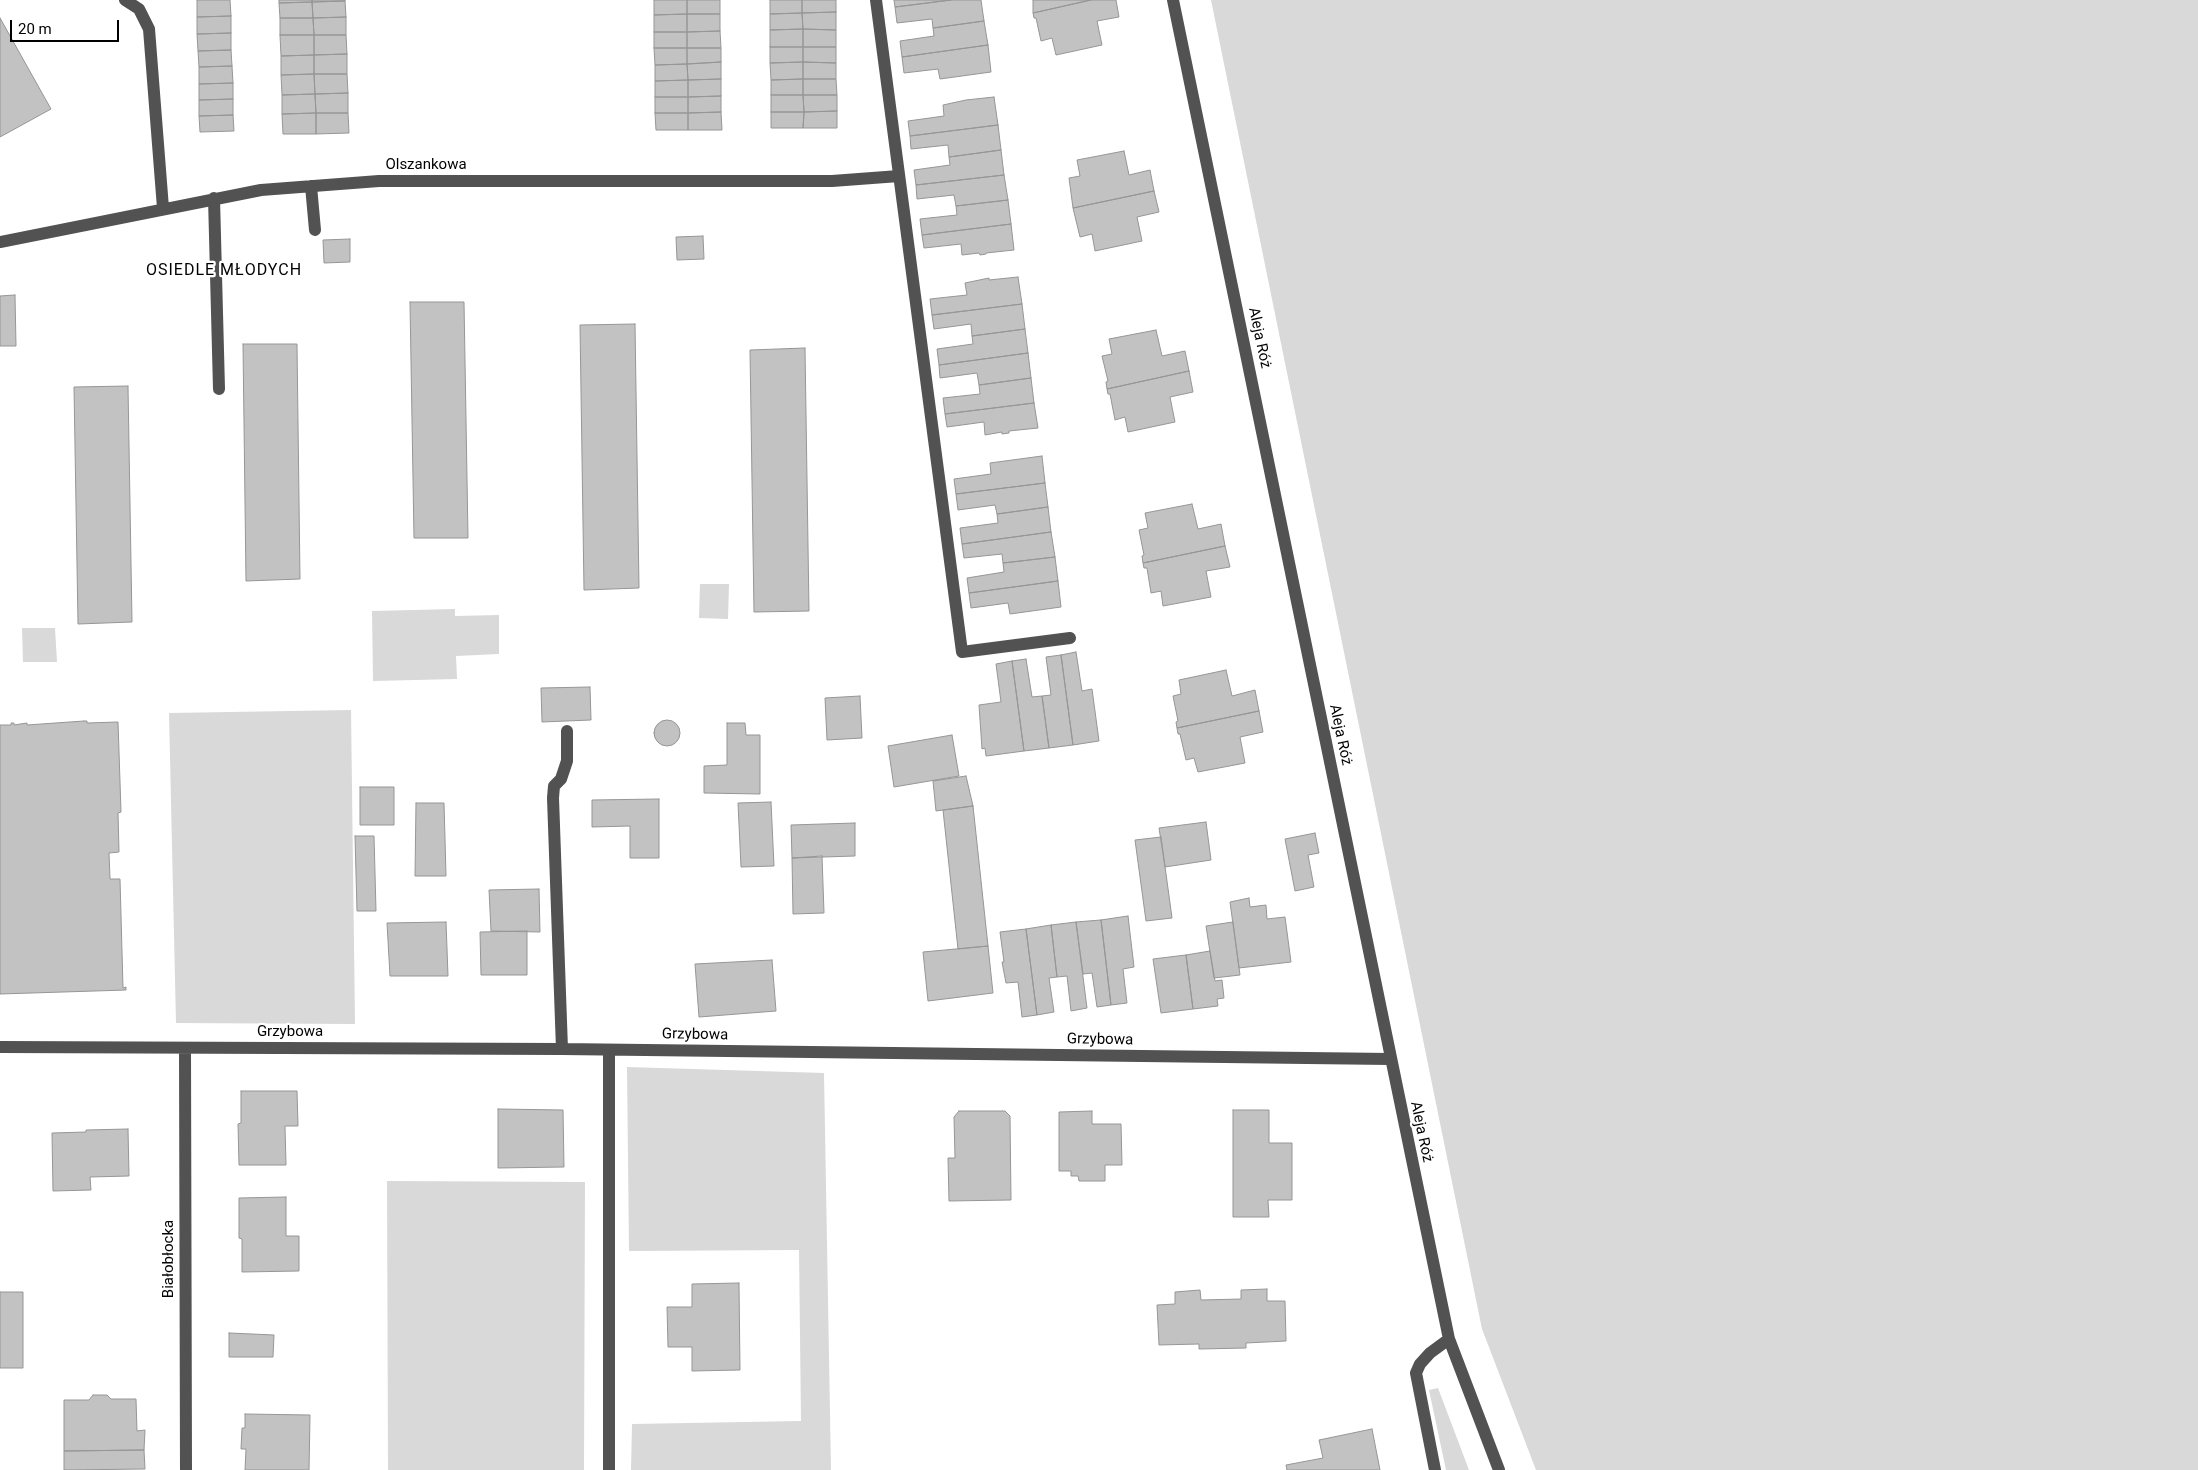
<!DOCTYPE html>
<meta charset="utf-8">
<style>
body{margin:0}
#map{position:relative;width:2198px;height:1470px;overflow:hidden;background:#fff;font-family:Roboto,sans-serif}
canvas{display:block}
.scale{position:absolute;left:10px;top:20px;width:109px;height:22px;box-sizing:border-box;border:2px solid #000;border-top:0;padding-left:6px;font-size:15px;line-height:18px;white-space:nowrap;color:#000;-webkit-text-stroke:4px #fff;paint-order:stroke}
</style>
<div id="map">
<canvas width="2198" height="1470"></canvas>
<div class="scale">20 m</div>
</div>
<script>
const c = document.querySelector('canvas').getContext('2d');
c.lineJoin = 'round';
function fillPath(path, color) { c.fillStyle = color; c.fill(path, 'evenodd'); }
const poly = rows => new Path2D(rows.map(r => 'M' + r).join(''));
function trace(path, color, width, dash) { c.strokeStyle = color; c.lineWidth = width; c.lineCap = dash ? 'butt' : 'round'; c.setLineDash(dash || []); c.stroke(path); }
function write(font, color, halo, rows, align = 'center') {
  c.font = font + ' Roboto,sans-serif'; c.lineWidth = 4.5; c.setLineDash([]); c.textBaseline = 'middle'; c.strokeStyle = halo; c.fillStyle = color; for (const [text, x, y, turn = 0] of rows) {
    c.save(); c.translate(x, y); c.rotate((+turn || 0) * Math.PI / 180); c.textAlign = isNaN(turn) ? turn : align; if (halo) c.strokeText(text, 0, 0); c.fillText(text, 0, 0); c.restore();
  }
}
fillPath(poly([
 [1211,0,2198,0,2198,1470,1536,1470,1482,1329],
 [700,584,729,584,728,619,699,618],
 [455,609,455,616,499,615,499,654,456,656,457,679,373,681,372,611],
 [22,628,55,628,57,662,23,662],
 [351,710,355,1024,176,1023,169,713],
 [627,1067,824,1073,831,1470,631,1470,632,1424,801,1421,799,1250,629,1251],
 [387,1181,585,1182,584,1470,388,1470],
 [1438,1388,1469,1470,1446,1470,1429,1390]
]), '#d9d9d9');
const building = poly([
 [197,0,230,0,231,16,197,17,197,0],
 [279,0,312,0,312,2,279,3,279,0],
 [312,0,345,0,345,1,312,2,312,0],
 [654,0,687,0,687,14,654,15,654,0],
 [687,0,720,0,720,14,687,14,687,0],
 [770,0,802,0,802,13,770,14,770,0],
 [802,0,836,0,836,12,802,13,802,0],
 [894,0,951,0,895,7,894,0],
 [951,0,981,0,984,21,933,28,932,19,897,23,895,7,951,0],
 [1033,0,1091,0,1033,13,1033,0],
 [1091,0,1116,0,1119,17,1097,21,1102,45,1056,55,1052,38,1041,41,1036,18,1034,18,1033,13,1091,0],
 [345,1,346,17,313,18,312,2,345,1],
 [312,2,313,18,280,18,279,3,312,2],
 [836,12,836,30,803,29,802,13,836,12],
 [802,13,803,29,770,30,770,14,802,13],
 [687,14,720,14,720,31,687,32,687,14],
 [687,14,687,32,654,32,654,15,687,14],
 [231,16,231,33,197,34,197,17,231,16],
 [346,17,346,35,314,35,313,18,346,17],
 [0,18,51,109,0,137,0,18],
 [280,18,313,18,314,35,280,35,280,18],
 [984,21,988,45,902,57,900,41,934,36,933,28,984,21],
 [803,29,803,47,770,47,770,30,803,29],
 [803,29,836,30,836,47,803,47,803,29],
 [720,31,721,48,687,48,687,32,720,31],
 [654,32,687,32,687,48,654,48,654,32],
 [231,33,231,50,198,51,197,34,231,33],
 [280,35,314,35,314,55,281,56,280,35],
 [314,35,346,35,347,54,314,55,314,35],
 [988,45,991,72,940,79,938,69,904,73,902,57,988,45],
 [770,47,803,47,803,62,770,63,770,47],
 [803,47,836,47,836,63,803,62,803,47],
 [654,48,687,48,687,64,655,65,654,48],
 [687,48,721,48,721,62,687,64,687,48],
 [231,50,232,66,199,67,198,51,231,50],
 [347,54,347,74,314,74,314,55,347,54],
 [314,55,314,74,281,75,281,56,314,55],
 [721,62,721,79,688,80,687,64,721,62],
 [803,62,803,79,771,80,770,63,803,62],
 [803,62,836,63,836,79,803,79,803,62],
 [687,64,688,80,655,81,655,65,687,64],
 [232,66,233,83,199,84,199,67,232,66],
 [314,74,315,94,282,95,281,75,314,74],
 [314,74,347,74,348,93,315,94,314,74],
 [721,79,721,96,688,97,688,80,721,79],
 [803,79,803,95,771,95,771,80,803,79],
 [803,79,836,79,837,95,803,95,803,79],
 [688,80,688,97,655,97,655,81,688,80],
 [233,83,233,99,199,100,199,84,233,83],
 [348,93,348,113,316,113,315,94,348,93],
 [315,94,316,113,282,114,282,95,315,94],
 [771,95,803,95,804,112,771,112,771,95],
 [803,95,837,95,837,111,804,112,803,95],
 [721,96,721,112,688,113,688,97,721,96],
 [655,97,688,97,688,113,655,113,655,97],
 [994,97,998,125,910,136,908,121,944,116,943,105,966,100,994,97],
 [233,99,233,115,199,116,199,100,233,99],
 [837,111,837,128,803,128,804,112,837,111],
 [721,112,722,130,688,130,688,113,721,112],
 [771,112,804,112,803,128,771,128,771,112],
 [316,113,316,134,283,134,282,114,316,113],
 [316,113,348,113,349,133,316,134,316,113],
 [655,113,688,113,688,130,656,130,655,113],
 [233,115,234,131,200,132,199,116,233,115],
 [998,125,1001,150,949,157,948,145,911,149,910,136,998,125],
 [1001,150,1004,175,916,185,914,170,950,165,949,157,1001,150],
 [1124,151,1129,175,1150,170,1154,191,1073,208,1069,178,1080,176,1077,160,1124,151],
 [1004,175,1008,200,956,206,954,195,917,199,916,185,1004,175],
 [1154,191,1159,212,1137,217,1142,241,1095,251,1092,234,1080,237,1073,208,1154,191],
 [1008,200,1011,224,922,235,920,219,957,215,956,206,1008,200],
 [1011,224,1014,250,986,253,986,254,980,255,979,253,962,255,961,244,924,248,922,235,1011,224],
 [703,236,704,259,677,260,676,237,703,236],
 [350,239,350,262,324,263,323,240,350,239],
 [1018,277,1022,304,932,315,930,299,967,295,965,283,989,278,989,280,1018,277],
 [15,295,16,346,0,346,0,296,15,295],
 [410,302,464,302,468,538,414,538,410,302],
 [1022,304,1025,329,972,336,971,324,934,329,932,315,1022,304],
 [635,324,639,588,584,590,580,325,635,324],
 [1025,329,1028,353,939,365,937,349,973,344,972,336,1025,329],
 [1156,330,1162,356,1185,351,1189,371,1107,389,1106,382,1108,381,1102,356,1112,354,1109,339,1156,330],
 [243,344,297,344,300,579,246,581,243,344],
 [805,348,809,611,754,612,750,350,805,348],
 [1028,353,1031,378,979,385,977,373,940,378,939,365,1028,353],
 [1189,371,1193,392,1170,397,1175,422,1128,432,1125,417,1115,420,1110,394,1108,394,1107,389,1189,371],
 [1031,378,1034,403,945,414,943,398,980,394,979,385,1031,378],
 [128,386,132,622,78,624,74,387,128,386],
 [1034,403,1038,428,1009,431,1009,433,1002,434,1002,432,985,435,984,422,947,427,945,414,1034,403],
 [1042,456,1045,483,956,494,954,479,991,474,990,463,1042,456],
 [1045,483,1048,507,997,514,995,505,958,510,956,494,1045,483],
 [1192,504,1198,529,1221,524,1225,546,1143,563,1142,556,1144,555,1139,530,1148,528,1145,513,1192,504],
 [1048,507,1051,532,962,544,960,528,998,523,997,514,1048,507],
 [1051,532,1055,557,1003,563,1002,554,964,558,962,544,1051,532],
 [1225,546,1230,567,1206,571,1211,597,1163,606,1161,591,1151,593,1147,568,1144,568,1143,563,1225,546],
 [1055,557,1058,581,969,593,967,578,1004,572,1003,563,1055,557],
 [1058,581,1061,607,1010,614,1008,603,971,608,969,593,1058,581],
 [1076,652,1082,691,1092,689,1099,741,1073,745,1061,655,1076,652],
 [1061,655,1073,745,1049,748,1042,696,1051,695,1046,657,1061,655],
 [1026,659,1032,697,1042,696,1049,748,1024,751,1012,661,1026,659],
 [1012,661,1024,751,986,756,985,748,982,749,979,705,1001,702,996,664,1012,661],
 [1226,670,1232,696,1255,690,1259,711,1177,728,1176,722,1178,721,1173,696,1181,694,1179,680,1226,670],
 [590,687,591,720,542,722,541,688,590,687],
 [860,696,862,738,827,740,825,698,860,696],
 [1259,711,1263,732,1240,737,1245,763,1198,772,1194,758,1186,760,1180,734,1178,734,1177,728,1259,711],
 '654 733a13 13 0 1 1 26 0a13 13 0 1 1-26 0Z',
 [84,721,87,721,87,723,118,722,121,812,118,813,119,852,109,853,110,879,120,879,123,988,126,987,126,990,0,994,0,725,11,725,11,723,14,723,14,725,27,723,27,725,84,721],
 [727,723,745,723,746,735,760,735,760,794,704,793,704,766,727,765,727,723],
 [952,735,959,776,894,787,888,746,952,735],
 [966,776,973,806,936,811,933,781,966,776],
 [360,787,394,787,394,825,360,825,360,787],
 [659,799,659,858,630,858,630,826,592,827,592,800,659,799],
 [771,802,774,866,741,867,738,803,771,802],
 [416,803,444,803,446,876,415,876,416,803],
 [973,806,988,946,958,949,943,810,973,806],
 [1206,822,1211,860,1165,867,1159,828,1206,822],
 [855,823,855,856,792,858,791,825,855,823],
 [1315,833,1319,853,1308,855,1314,887,1295,891,1285,839,1315,833],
 [355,836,374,836,376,911,357,911,355,836],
 [1161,837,1172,918,1146,921,1135,840,1161,837],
 [822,856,824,913,793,914,792,858,822,856],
 [539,889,540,932,491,931,489,890,539,889],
 [1249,898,1250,907,1266,905,1267,919,1285,917,1291,962,1239,968,1230,902,1249,898],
 [1128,916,1134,967,1123,969,1127,1003,1111,1005,1101,920,1128,916],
 [1101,920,1111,1005,1097,1007,1092,973,1083,974,1076,922,1101,920],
 [446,922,448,976,390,976,387,923,446,922],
 [1076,922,1087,1008,1071,1011,1067,976,1057,977,1051,925,1076,922],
 [1233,922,1240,975,1214,978,1206,926,1233,922],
 [1051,925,1057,977,1049,978,1054,1012,1037,1015,1026,929,1051,925],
 [1026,929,1037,1015,1022,1017,1018,982,1006,983,1002,962,1004,962,1000,932,1026,929],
 [527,931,527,975,481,975,480,932,527,931],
 [988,946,993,993,928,1001,923,952,988,946],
 [1210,951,1215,981,1222,980,1224,998,1217,999,1218,1006,1193,1009,1186,955,1210,951],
 [1186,955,1193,1009,1161,1013,1153,959,1186,955],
 [772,960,776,1011,699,1017,695,964,772,960],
 [241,1091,297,1091,298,1126,285,1126,286,1165,239,1165,238,1124,241,1123,241,1091],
 [498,1109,563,1110,564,1167,498,1168,498,1109],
 [1233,1110,1269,1110,1269,1143,1292,1143,1292,1200,1268,1200,1269,1217,1233,1217,1233,1110],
 [959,1111,1005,1111,1010,1116,1011,1200,949,1201,948,1158,955,1158,954,1117,959,1111],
 [1092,1111,1092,1124,1121,1124,1122,1165,1105,1165,1105,1181,1079,1181,1078,1176,1071,1176,1071,1171,1059,1171,1059,1112,1092,1111],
 [128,1129,129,1176,90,1177,91,1190,53,1191,52,1133,86,1132,86,1130,128,1129],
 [286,1197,286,1236,299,1236,299,1271,242,1272,242,1239,239,1238,239,1198,286,1197],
 [739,1283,740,1370,692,1371,692,1347,668,1347,667,1307,692,1307,692,1284,739,1283],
 [1267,1289,1267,1301,1285,1301,1286,1341,1246,1343,1246,1348,1199,1349,1199,1344,1159,1345,1157,1305,1175,1304,1175,1292,1200,1290,1201,1300,1241,1299,1241,1290,1267,1289],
 [0,1292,23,1292,23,1368,0,1368,0,1292],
 [229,1333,274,1335,273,1357,229,1357,229,1333],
 [93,1395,107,1395,111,1399,136,1399,137,1431,145,1430,144,1450,64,1451,64,1400,89,1400,93,1395],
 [245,1414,310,1415,309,1470,245,1470,246,1449,241,1449,242,1428,245,1428,245,1414],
 [1372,1429,1380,1470,1287,1470,1286,1465,1323,1458,1319,1440,1372,1429],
 [144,1450,145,1469,64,1470,64,1451,144,1450]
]);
fillPath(building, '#c2c2c2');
trace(building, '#969696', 1);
trace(poly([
 [125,0,139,9,149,29,163,208],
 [876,0,962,652,1070,638],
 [1173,0,1449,1339,1499,1470],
 [311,186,315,230],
 [214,198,219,389],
 [0,242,261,190,379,181,832,181,899,176],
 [0,1047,562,1049,1390,1059],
 [185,1048,186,1470],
 [562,1049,553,798,554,786,561,779,567,761,567,731],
 [609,1470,609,1050],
 [1435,1470,1416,1373,1420,1364,1430,1353,1449,1339]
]), '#525252', 12);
write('15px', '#000', '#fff', [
 ["Olszankowa",426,165],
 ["Aleja Róż",1259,338,78],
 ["Aleja Róż",1340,735,78],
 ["Grzybowa",290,1032],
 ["Grzybowa",695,1035,1],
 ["Grzybowa",1100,1040,1],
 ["Aleja Róż",1421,1132,78],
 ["Białobłocka",169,1259,-90]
]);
c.letterSpacing = '1px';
write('16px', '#000', '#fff', [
 ["OSIEDLE MŁODYCH",224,271]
]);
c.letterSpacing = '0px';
</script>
